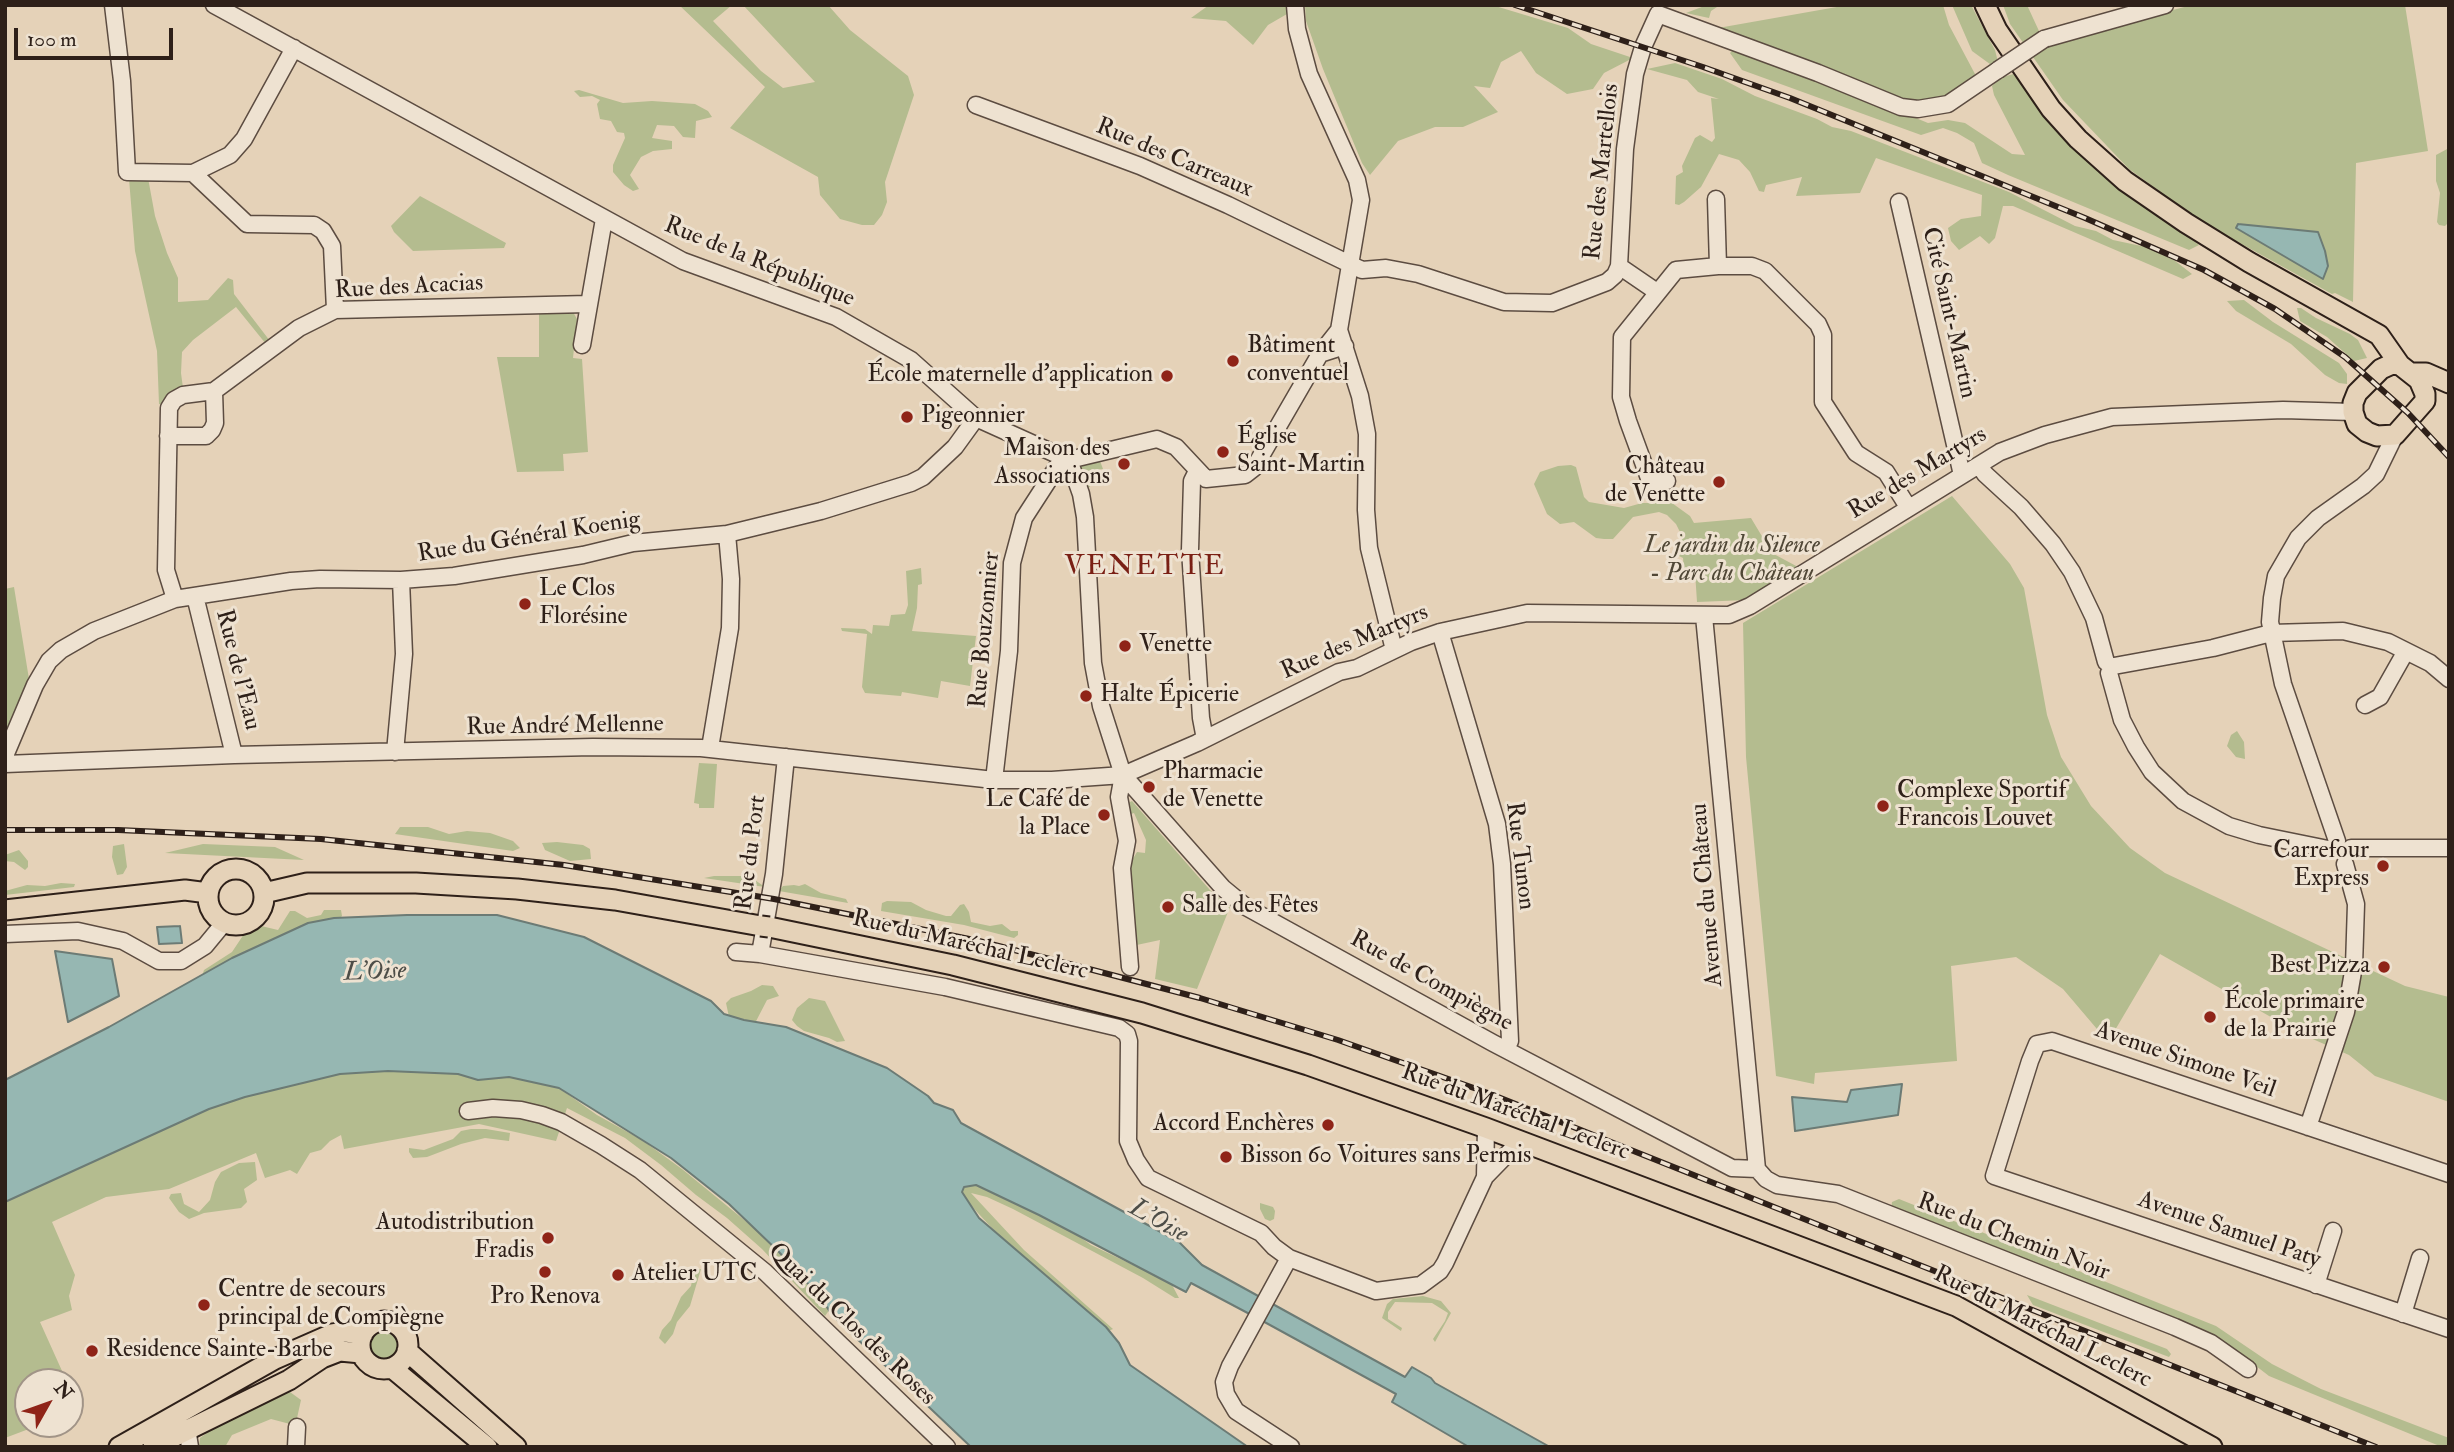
<!DOCTYPE html>
<meta charset="utf-8">
<style>
body{margin:0}
#map{position:relative;width:2454px;height:1452px;overflow:hidden;background:#e5d2b8;font-family:"IM FELL Double Pica",serif}
canvas{display:block}
.frame{position:absolute;inset:0;border:7px solid #2e2019;pointer-events:none}
.north{position:absolute;left:14px;top:1368px;width:70px;height:70px;box-sizing:border-box;background:#eee2d1;border:2px solid #a19487;border-radius:50%;rotate:50deg;font-size:19px;font-weight:700;line-height:28px;text-align:center;color:#2e2019}
.north::after{content:'';display:block;margin:auto;width:24px;height:32px;background:#8f2418;clip-path:polygon(50% 0,100% 100%,50% 72%,0 100%)}
.scale{position:absolute;left:14px;top:28px;width:159px;height:32px;box-sizing:border-box;border:4px solid #2e2019;border-top:0;padding-left:9px;font-size:21px;line-height:24px;white-space:nowrap;color:#2e2019;-webkit-text-stroke:5px #eee2d1;paint-order:stroke}
</style>
<div id="map">
<canvas width="2454" height="1452"></canvas>
<div class="frame"></div>
<div class="north">N</div>
<div class="scale">100 m</div>
</div>
<script>
const c = document.querySelector('canvas').getContext('2d');
c.lineJoin = 'round';
function fillPath(path, color) { c.fillStyle = color; c.fill(path, 'evenodd'); }
const poly = rows => new Path2D(rows.map(r => 'M' + r).join(''));
function trace(path, color, width, dash) { c.strokeStyle = color; c.lineWidth = width; c.lineCap = dash ? 'butt' : 'round'; c.setLineDash(dash || []); c.stroke(path); }
function write(font, color, halo, rows, align = 'center') {
  c.font = font + ' "IM FELL Double Pica",serif'; c.lineWidth = 6; c.setLineDash([]); c.textBaseline = 'middle'; c.strokeStyle = halo; c.fillStyle = color; for (const [text, x, y, turn = 0] of rows) {
    c.save(); c.translate(x, y); c.rotate((+turn || 0) * Math.PI / 180); c.textAlign = isNaN(turn) ? turn : align; if (halo) c.strokeText(text, 0, 0); c.fillText(text, 0, 0); c.restore();
  }
}
fillPath(poly([
 [679,5,732,5,713,21,761,71,783,88,815,82,743,5,828,5,850,30,908,76,914,95,885,182,887,202,882,215,874,225,862,225,840,219,820,195,818,177,730,128,765,87],
 [1209,5,1288,5,1287,14,1268,25,1253,45,1226,21,1191,18],
 [1305,5,1492,5,1568,28,1591,44,1633,58,1604,73,1593,89,1567,94,1536,73,1521,51,1501,62,1490,88,1474,86,1498,112,1463,127,1435,127,1398,141,1370,175,1362,163,1323,69,1306,21],
 [1707,5,1720,5,1711,11,1709,18,1686,13],
 [1848,5,1943,5,1949,25,1975,74,1972,83,1945,100,1917,105,1722,33,1718,28],
 [1952,5,1971,5,1995,50,1998,62,1994,67,1972,51],
 [2003,5,2027,5,2039,31,2108,27,2192,5,2405,5,2428,151,2356,163,2353,302,2335,293,2332,294,2200,221,2129,169,2063,100,2010,24],
 [1738,45,1928,123,1948,120,1965,123,2012,154,2025,155,1994,95,1992,86,2000,78,2013,74,2073,145,2133,196,2199,245,2189,250,2008,175,1982,163,1974,143,1957,133,1943,128,1921,135,1742,70,1730,53],
 [1675,63,1722,79,1755,96,1817,119,1832,127,1851,131,2009,192,2075,226,2096,231,2113,240,2146,247,2174,260,2192,274,2183,279,2013,206,2003,206,1995,238,1989,244,1980,236,1959,250,1951,241,1948,228,1961,219,1981,216,1982,195,1876,158,1860,193,1796,196,1802,177,1766,185,1764,192,1759,191,1750,172,1739,160,1719,154,1701,187,1684,202,1679,205,1675,204,1676,176,1683,172,1682,166,1695,138,1700,135,1712,142,1715,138,1711,98,1719,99,1698,92,1687,80,1647,69],
 [579,90,623,103,652,101,695,104,708,111,712,117,696,121,695,138,683,137,674,126,657,125,652,138,672,141,672,149,653,151,641,157,630,175,639,189,633,191,624,185,613,172,613,165,625,138,624,133,617,132,611,121,600,119,597,104,600,100,592,96,580,97,574,91],
 [2449,148,2449,222,2445,226,2439,225,2437,222,2440,193,2436,181,2436,155],
 [148,178,155,216,167,253,178,278,178,302,208,300,228,278,233,280,234,294,270,341,266,344,236,307,193,340,182,352,181,373,183,388,177,389,170,395,164,405,159,404,157,351,135,251,129,179],
 [420,196,506,243,504,248,413,251,394,232,391,226],
 [2244,300,2273,322,2339,363,2347,374,2347,384,2339,383,2325,375,2291,344,2236,311,2227,301],
 [2297,308,2301,308,2316,318,2350,334,2358,340,2367,358,2354,361,2327,337,2300,321],
 [539,311,573,312,577,319,573,358,582,359,588,452,563,454,564,471,517,472,497,357,539,357],
 [1100,461,1103,469,1096,470,1089,483,1090,487,1087,488,1079,470,1081,465],
 [1571,465,1576,467,1584,497,1589,502,1624,508,1642,503,1672,503,1690,516,1694,523,1751,518,1772,553,1798,567,1747,600,1697,602,1695,572,1684,572,1683,558,1679,556,1681,534,1676,524,1667,515,1659,512,1633,517,1613,539,1604,539,1596,538,1574,522,1560,524,1547,514,1534,484,1540,472,1558,466],
 [1952,496,2010,564,2024,588,2047,715,2061,757,2091,806,2130,848,2165,873,2405,986,2449,997,2449,1102,2375,1076,2349,1055,2299,1033,2160,954,2108,1042,2063,989,2016,957,1951,966,1957,1061,1815,1073,1814,1084,1776,1076,1746,757,1743,623],
 [921,568,922,584,918,585,917,608,912,631,976,636,970,686,941,681,938,698,902,692,901,696,865,693,862,687,867,634,842,631,841,628,865,629,872,634,873,625,889,626,891,615,905,614,908,605,906,571],
 [14,587,29,679,5,739,5,589],
 [2237,731,2244,742,2245,759,2236,757,2227,746,2231,735],
 [699,763,717,764,714,808,699,808,699,804,694,803],
 [1132,801,1210,890,1230,907,1197,989,1155,979,1160,940,1132,946,1128,867,1137,852,1145,853,1146,840,1134,813,1131,814,1128,803],
 [400,827,428,827,449,834,467,831,490,833,513,841,520,848,513,851,395,834],
 [557,842,583,845,590,849,591,859,570,861,545,850,542,843],
 [124,844,127,867,123,874,117,875,112,857,113,846],
 [203,844,275,847,304,860,165,853],
 [19,850,28,861,28,867,25,870,14,862,5,861,5,855],
 [714,876,749,876,765,887,704,878],
 [61,883,75,884,74,887,5,895,5,891,27,885,45,886],
 [805,884,821,893,846,899,848,903,779,891,783,886,794,885,799,886],
 [887,901,911,902,926,910,946,916,951,916,960,905,964,904,969,912,971,922,990,926,1002,924,1011,931,1018,931,1018,935,1014,938,964,925,881,911,882,903],
 [324,910,341,910,342,916,337,921,201,979,204,970,232,952,246,931,257,925,278,930,290,911,295,911,307,918,321,915],
 [762,985,773,986,779,996,767,1000,753,1027,729,1017,726,1003,731,998,751,991],
 [809,998,825,1001,845,1041,837,1042,829,1038,804,1031,797,1026,792,1020,797,1008],
 [384,1070,458,1074,478,1080,509,1077,559,1088,597,1115,642,1140,682,1169,765,1237,809,1284,816,1297,830,1309,825,1316,762,1249,727,1218,696,1195,661,1165,625,1138,567,1108,556,1141,479,1124,344,1149,341,1135,330,1141,321,1150,310,1153,297,1174,290,1170,265,1178,256,1153,169,1189,106,1197,52,1222,75,1275,69,1296,72,1310,40,1322,67,1382,28,1382,28,1424,42,1424,5,1438,5,1202,209,1109,245,1097,340,1074],
 [471,1129,486,1129,510,1133,509,1141,485,1138,461,1144,427,1157,413,1158,409,1152,409,1148,424,1150,453,1139,461,1131],
 [255,1162,257,1180,244,1189,247,1202,241,1208,204,1213,189,1219,179,1212,169,1198,171,1194,181,1193,184,1204,199,1212,210,1200,215,1182,221,1172,239,1163],
 [978,1183,1076,1234,1091,1245,1171,1283,1179,1298,1175,1298,1143,1278,1013,1209,987,1197,971,1193,1024,1250,1113,1329,1106,1332,1012,1250,966,1200,962,1194,963,1185],
 [1899,1199,2216,1326,2272,1364,2321,1389,2449,1438,2449,1447,2442,1447,2269,1376,2221,1339,1891,1210,1892,1202],
 [1260,1203,1273,1207,1275,1211,1274,1219,1270,1221,1265,1219,1260,1209],
 [701,1269,690,1306,677,1322,673,1334,665,1344,659,1338,662,1330,671,1320,681,1297,691,1286,694,1270],
 [2027,1295,2167,1349,2171,1354,2169,1357,2033,1305],
 [1423,1296,1441,1301,1451,1313,1435,1342,1433,1339,1445,1321,1448,1313,1432,1303,1395,1302,1388,1312,1388,1319,1402,1328,1401,1331,1382,1318,1387,1304,1393,1299],
 '367 1346a17 17 0 1 1 34 0a17 17 0 1 1-34 0Z',
 [290,1392,301,1400,297,1418,290,1424,271,1419,232,1435,225,1447,199,1447,200,1438,211,1430,220,1419,252,1402,277,1398]
]), '#b4bc8f');
const water = poly([
 [2238,224,2318,232,2325,251,2328,266,2323,279,2236,228,2238,224],
 [407,915,497,915,584,937,711,1001,724,1014,744,1020,786,1027,887,1068,928,1096,934,1103,953,1110,961,1123,1179,1242,1202,1265,1405,1377,1412,1367,1431,1378,1435,1383,1550,1447,1469,1447,1392,1402,1396,1394,1259,1319,1191,1283,1186,1292,1039,1215,976,1185,964,1187,962,1192,979,1218,1106,1327,1119,1343,1130,1365,1248,1447,971,1447,832,1315,821,1298,779,1252,729,1204,671,1158,559,1088,509,1077,478,1080,458,1074,388,1071,340,1074,245,1097,209,1109,5,1202,5,1080,109,1027,232,958,308,923,334,918,407,915],
 [180,926,182,943,159,944,157,927,180,926],
 [55,951,112,959,119,996,68,1022,55,951],
 [1902,1084,1898,1115,1795,1131,1792,1097,1847,1102,1851,1090,1902,1084]
]);
fillPath(water, '#96b7b2');
trace(water, '#6c7b75', 2);
const minor = poly([
 [113,5,122,81,127,172,193,173,230,155,244,139,294,48],
 [214,5,683,261,836,317,911,360,976,418,1069,460,1081,494,1085,517,1093,663,1101,706,1123,775,1223,888,1246,907,1493,1043,1732,1168,1757,1169],
 [1295,5,1297,29,1309,74,1357,180,1361,200,1339,330,1360,396,1367,434,1366,510,1369,548,1394,650],
 [2044,39,2165,5],
 [976,105,1140,166,1228,205,1362,270,1386,268,1418,274,1504,302,1552,303,1607,282,1615,275,1619,266,1625,149,1635,74,1643,47,1658,14,1818,73,1901,107,1918,109,1948,104,1998,70],
 [193,173,247,224,314,225,323,231,332,246,335,310],
 [1716,199,1718,266],
 [1899,202,1962,475],
 [1619,266,1657,292],
 [1339,330,1320,354,1345,346],
 [582,345,604,219],
 [214,391,299,328,335,310,588,304],
 [168,436,206,436,212,430,215,423,214,391],
 [1979,465,1985,474,2021,507,2053,544,2072,572,2094,618,2106,662],
 [1197,471,1192,481,1190,550,1201,718,1205,739],
 [1667,481,1650,481,1628,421,1621,397,1622,337,1676,270,1718,266,1752,266,1765,271,1818,324,1823,335,1823,402,1856,453,1886,472,1908,507],
 [195,596,234,755],
 [175,599,166,570,169,408,174,400,183,395,214,391],
 [1704,616,1757,1169],
 [1440,632,1497,824,1502,864,1510,1041,1506,1049],
 [2114,666,2213,648,2271,633,2343,631,2388,642,2430,663,2449,679],
 [2109,673,2122,720,2136,747,2152,772,2183,801,2229,826,2259,835,2328,849],
 [2365,705,2380,697,2406,651],
 [710,748,730,628,731,579,727,534],
 [395,752,404,654,401,580],
 [5,756,35,685,49,661,61,650,94,631,175,599,291,581,320,579,401,580,454,576,583,555,633,543,727,534,821,511,911,483,923,477,955,447,976,418],
 [5,764,234,755,593,747,701,748,994,780,1052,780,1123,775,1197,743,1339,672,1357,668,1411,642,1440,632,1527,613,1729,615,1750,606,2000,452,2045,435,2112,417,2283,410,2353,412],
 [1123,775,1119,797,1127,841,1122,868,1130,967],
 [994,780,1009,651,1012,563,1024,518,1057,467,1069,460,1157,439,1176,447,1206,479,1245,475,1254,468,1320,354],
 [2337,841,2283,684,2270,622,2272,598,2276,576,2298,538,2318,518,2363,486,2376,474,2395,435],
 [2351,848,2449,848],
 [5,934,78,931,123,941,159,961,181,961,205,946,224,923],
 [736,952,760,954,945,987,1119,1028,1127,1034,1129,1041,1128,1141,1136,1160,1148,1178,1261,1233,1274,1247,1289,1258,1376,1291,1421,1285,1440,1271,1445,1263,1485,1177,1486,1128],
 [760,954,774,874,786,757],
 [468,1111,493,1108,521,1110,542,1115,561,1122,601,1145,640,1170,765,1272,947,1447],
 [2308,1127,2346,1012,2354,966,2356,904,2345,864],
 [1757,1169,1766,1179,1777,1185,1838,1194,2175,1327,2211,1343,2248,1369],
 [2449,1174,2052,1041,2037,1044,2030,1061,1994,1176,2449,1329],
 [1485,1177,1520,1141],
 [1289,1258,1230,1366,1224,1382,1226,1394,1236,1411,1291,1447],
 [2316,1285,2333,1231],
 [2403,1314,2420,1258],
 [187,1428,190,1447],
 [296,1447,297,1427]
]);
const major = poly([
 [1985,5,1997,30,2051,109,2078,139,2125,181,2186,223,2249,262,2379,335,2400,365],
 [2392,364,2400,365,2419,380,2425,394,2425,401,2395,435,2377,436,2367,432,2357,424,2353,412,2353,403,2357,393,2381,369,2392,364],
 [2413,373,2426,373,2449,383],
 '208 897a28 28 0 1 1 56 0a28 28 0 1 1-56 0Z',
 [264,893,307,883,416,883,517,889,615,900,761,926],
 [5,910,185,890,208,893],
 [769,927,953,965,1142,1013,1308,1065,1486,1128,1956,1306,2212,1447],
 '360 1345a24 24 0 1 1 48 0a24 24 0 1 1-48 0Z',
 [407,1351,516,1447],
 [392,1368,487,1447],
 [119,1447,275,1359,332,1334,345,1332,363,1334],
 [153,1447,289,1380,322,1358,340,1351,361,1353]
]);
trace(minor, '#5c4c41', 19);
trace(major, '#2e2019', 23);
trace(minor, '#eee2d1', 16);
trace(major, '#e5d2b8', 19);
const rail = poly([
 [1515,5,1703,67,1790,98,2085,218,2204,270,2275,309,2345,357,2408,413,2449,457],
 [5,830,118,830,321,839,564,865,774,899,979,941,1089,969,1200,998,1338,1040,1488,1093,2376,1447]
]);
trace(rail, '#2e2019', 6);
trace(rail, '#eee2d1', 3.5, [10]);
const minorBridge = poly([
 [1998,70,2044,39]
]);
const majorBridge = poly([
 [761,926,769,927]
]);
trace(minorBridge, '#5c4c41', 19, []);
trace(majorBridge, '#2e2019', 23, []);
trace(minorBridge, '#eee2d1', 16);
trace(majorBridge, '#e5d2b8', 19);
for (const [x, y, r, color] of [
 [1233,361,7,"#8f2418"],
 [1167,376,7,"#8f2418"],
 [907,417,7,"#8f2418"],
 [1223,452,7,"#8f2418"],
 [1124,464,7,"#8f2418"],
 [1719,482,7,"#8f2418"],
 [525,604,7,"#8f2418"],
 [1125,646,7,"#8f2418"],
 [1086,696,7,"#8f2418"],
 [1149,787,7,"#8f2418"],
 [1883,806,7,"#8f2418"],
 [1104,815,7,"#8f2418"],
 [2383,866,7,"#8f2418"],
 [1168,907,7,"#8f2418"],
 [2384,967,7,"#8f2418"],
 [2210,1017,7,"#8f2418"],
 [1328,1125,7,"#8f2418"],
 [1226,1157,7,"#8f2418"],
 [548,1238,7,"#8f2418"],
 [545,1272,7,"#8f2418"],
 [618,1275,7,"#8f2418"],
 [204,1305,7,"#8f2418"],
 [92,1351,7,"#8f2418"]
]) { const dot = new Path2D(); dot.arc(x, y, r, 0, 2 * Math.PI); c.fillStyle = color; c.fill(dot); trace(dot, '#eee2d1', 2.5); }
write('24px', '#2e2019', '#eee2d1', [
 ["Rue des Carreaux",1174,159,23],
 ["Rue des Martellois",1603,172,-84],
 ["Rue de la République",759,263,22],
 ["Rue des Acacias",409,288,-3],
 ["Cité Saint-Martin",1948,313,77],
 ["Rue des Martyrs",1918,474,-31],
 ["Rue du Général Koenig",529,538,-9],
 ["Rue Bouzonnier",986,630,-85],
 ["Rue des Martyrs",1355,643,-23],
 ["Rue de l'Eau",237,670,76],
 ["Rue André Mellenne",565,727,-1],
 ["Rue du Port",752,853,-83],
 ["Rue Tunon",1519,856,83],
 ["Avenue du Château",1708,895,-95],
 ["Rue du Maréchal Leclerc",970,946,13],
 ["Rue de Compiègne",1431,982,29],
 ["Avenue Simone Veil",2185,1061,19],
 ["Rue du Maréchal Leclerc",1515,1113,20],
 ["Avenue Samuel Paty",2229,1231,19],
 ["Rue du Chemin Noir",2013,1238,21],
 ["Quai du Clos des Roses",851,1325,44],
 ["Rue du Maréchal Leclerc",2042,1328,27]
]);
write('24px', '#2e2019', '#eee2d1', [
 ["Bâtiment",1247,347],
 ["conventuel",1247,375],
 ["École maternelle d'application",1153,376,"right"],
 ["Pigeonnier",921,417],
 ["Église",1237,438],
 ["Saint-Martin",1237,466],
 ["Maison des",1110,450,"right"],
 ["Associations",1110,478,"right"],
 ["Château",1705,468,"right"],
 ["de Venette",1705,496,"right"],
 ["Le Clos",539,590],
 ["Florésine",539,618],
 ["Venette",1139,646],
 ["Halte Épicerie",1100,696],
 ["Pharmacie",1163,773],
 ["de Venette",1163,801],
 ["Complexe Sportif",1897,792],
 ["Francois Louvet",1897,820],
 ["Le Café de",1090,801,"right"],
 ["la Place",1090,829,"right"],
 ["Carrefour",2369,852,"right"],
 ["Express",2369,880,"right"],
 ["Salle des Fêtes",1182,907],
 ["Best Pizza",2370,967,"right"],
 ["École primaire",2224,1003],
 ["de la Prairie",2224,1031],
 ["Accord Enchères",1314,1125,"right"],
 ["Bisson 60 Voitures sans Permis",1240,1157],
 ["Autodistribution",534,1224,"right"],
 ["Fradis",534,1252,"right"],
 ["Atelier UTC",632,1275],
 ["Centre de secours",218,1291],
 ["principal de Compiègne",218,1319],
 ["Pro Renova",545,1298,"center"],
 ["Residence Sainte-Barbe",106,1351]
], 'left');
write('italic 24px', '#504736', '#eee2d1', [
 ["Le jardin du Silence",1732,547],
 ["- Parc du Château",1732,575]
]);
write('italic 26px', '#4d4d47', '#eee2d1', [
 ["L'Oise",375,973,-2],
 ["L'Oise",1158,1222,29]
]);
c.letterSpacing = '2px';
write('28px', '#7a1f14', '#eee2d1', [
 ["VENETTE",1145,568]
]);
c.letterSpacing = '0px';
</script>
